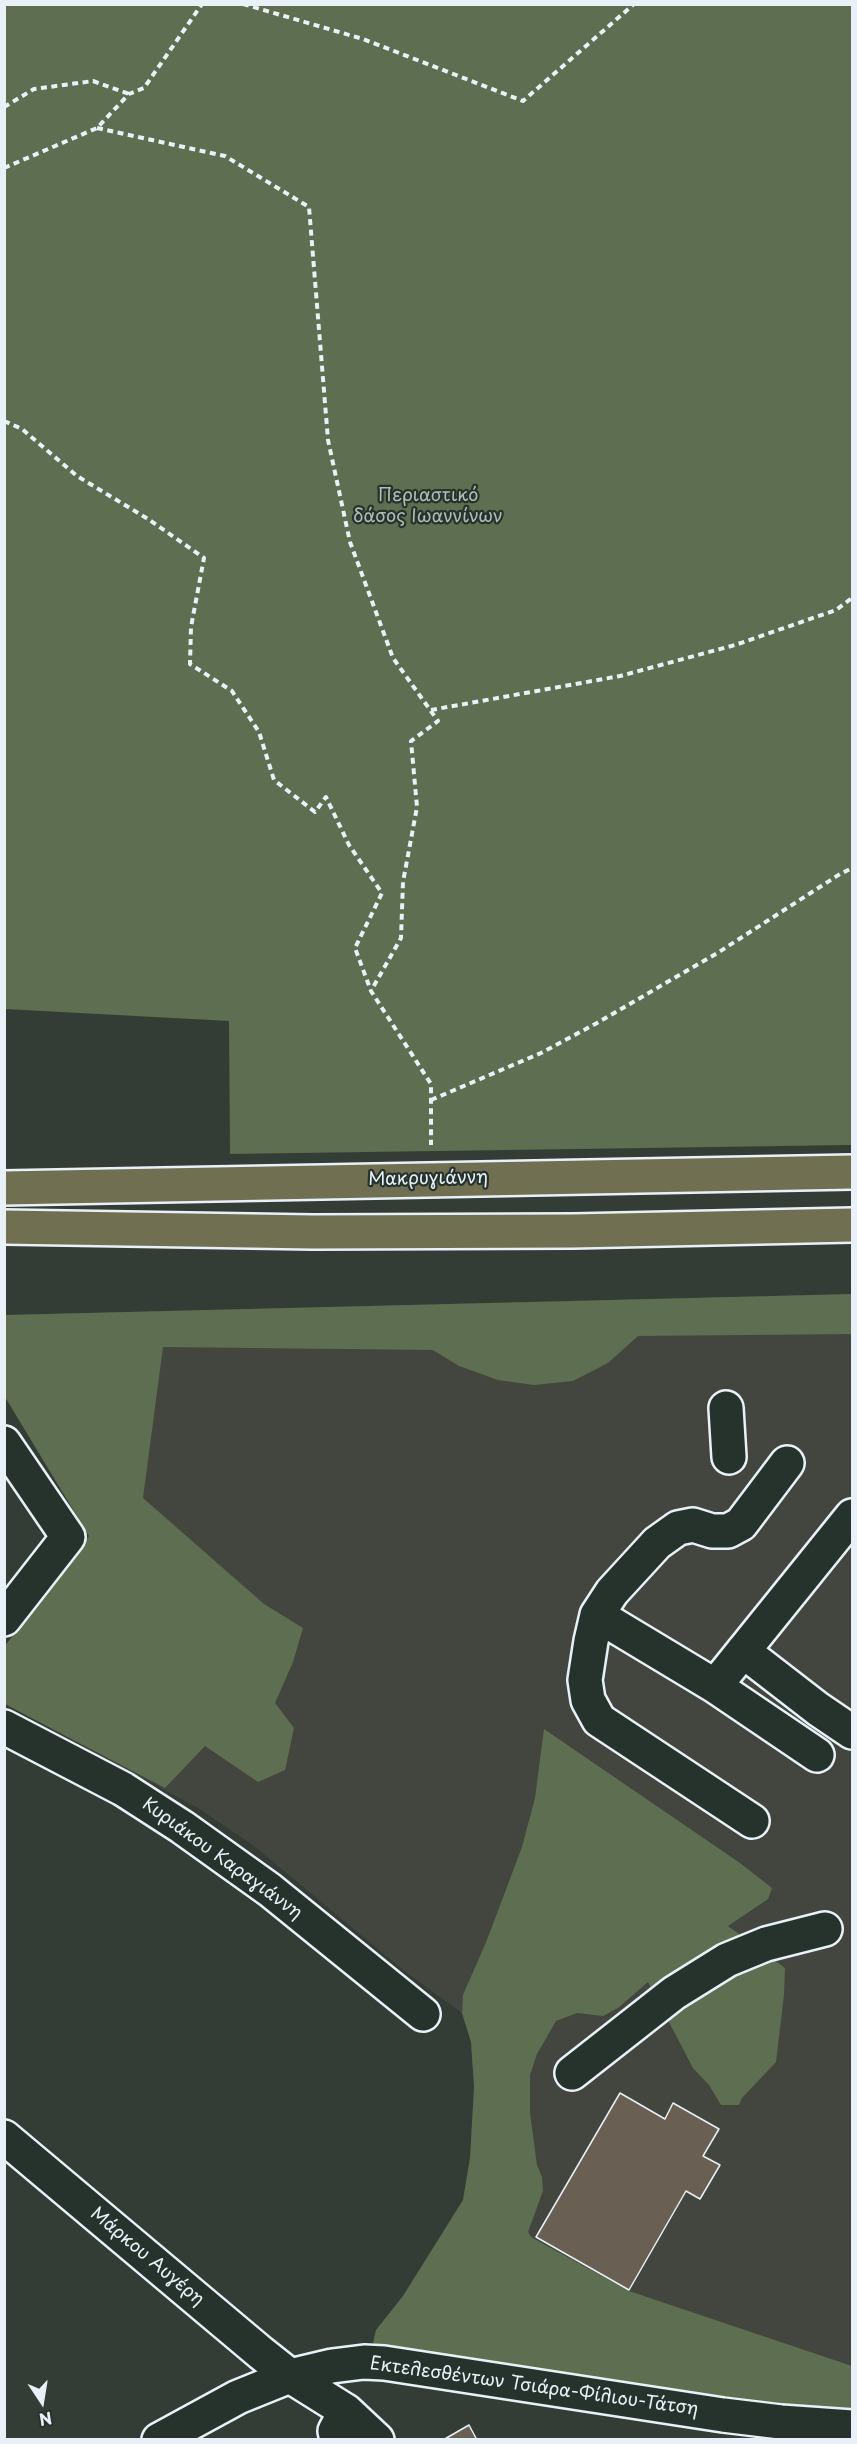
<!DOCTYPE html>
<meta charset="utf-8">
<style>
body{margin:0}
#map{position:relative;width:857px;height:2444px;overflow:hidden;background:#333c35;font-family:"Playpen Sans",sans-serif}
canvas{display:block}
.frame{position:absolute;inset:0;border:6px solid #e8f1f8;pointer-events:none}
.north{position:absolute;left:12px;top:2372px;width:60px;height:60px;-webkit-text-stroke:4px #26332d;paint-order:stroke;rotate:168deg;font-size:16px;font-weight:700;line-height:24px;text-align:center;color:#e8f1f8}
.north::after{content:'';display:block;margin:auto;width:21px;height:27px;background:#e8f1f8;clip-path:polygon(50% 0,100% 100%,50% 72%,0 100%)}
</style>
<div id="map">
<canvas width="857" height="2444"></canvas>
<div class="frame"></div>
<div class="north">N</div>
</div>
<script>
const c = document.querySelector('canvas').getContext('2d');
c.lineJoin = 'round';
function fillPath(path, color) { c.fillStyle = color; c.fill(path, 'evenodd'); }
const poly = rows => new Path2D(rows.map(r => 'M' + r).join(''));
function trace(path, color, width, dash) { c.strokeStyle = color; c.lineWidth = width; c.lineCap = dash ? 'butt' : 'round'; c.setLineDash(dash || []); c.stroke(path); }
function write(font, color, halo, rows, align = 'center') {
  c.font = font + ' "Playpen Sans",sans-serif'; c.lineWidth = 4.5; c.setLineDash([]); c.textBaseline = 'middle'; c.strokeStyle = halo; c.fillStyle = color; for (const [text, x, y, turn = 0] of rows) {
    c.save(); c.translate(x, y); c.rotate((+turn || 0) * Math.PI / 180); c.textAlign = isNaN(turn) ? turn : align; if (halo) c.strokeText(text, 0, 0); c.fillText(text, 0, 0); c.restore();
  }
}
fillPath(poly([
 [852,1294,852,2417,373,2343,376,2330,403,2296,463,2200,470,2158,474,2087,471,2042,462,2013,403,1970,254,1846,198,1808,5,1704,5,1647,89,1536,5,1397,5,1315]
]), '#43463e');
fillPath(poly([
 [4,5,852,5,852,1145,230,1154,229,1021,5,1009],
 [852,1294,852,1334,638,1336,608,1363,573,1381,534,1385,498,1380,459,1366,433,1350,163,1347,143,1498,264,1604,303,1628,293,1662,275,1703,294,1728,285,1770,258,1782,205,1746,165,1788,5,1704,4,1647,89,1536,5,1397,5,1315],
 [544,1729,740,1863,772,1888,768,1899,728,1926,785,1968,784,1995,776,2062,742,2098,739,2105,721,2105,709,2085,693,2068,648,1982,618,2008,603,2016,577,2013,556,2021,537,2054,530,2075,530,2113,537,2165,542,2177,543,2191,528,2232,531,2237,629,2291,852,2366,852,2417,384,2351,373,2343,376,2330,403,2296,463,2200,470,2158,474,2087,471,2042,462,2013,463,1995,487,1940,522,1847,535,1798]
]), '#5e6e50');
const building = poly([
 [620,2093,665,2119,673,2103,719,2129,703,2156,720,2165,700,2199,686,2191,629,2290,536,2237,620,2093],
 [469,2425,477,2440,443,2440,469,2425]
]);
fillPath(building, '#695f53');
trace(building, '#e8f1f8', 1.5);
const minor = poly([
 [726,1408,729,1457],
 [4,1443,68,1537,4,1619],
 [597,1615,715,1686,817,1755],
 [743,1651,818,1709,852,1732],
 [715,1686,852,1516],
 [4,1727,123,1789,182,1827,270,1890,423,2014],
 [752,1821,599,1720,588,1700,585,1680,591,1641,597,1615,612,1592,657,1543,678,1528,693,1525,712,1531,728,1531,741,1524,787,1463],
 [572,2073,674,1993,727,1960,766,1944,825,1929],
 [4,2137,261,2353,290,2376,346,2411,377,2440],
 [159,2440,238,2397,290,2376,332,2366,364,2362,384,2363,723,2415,781,2422,852,2427],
 [337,2440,335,2431,346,2411]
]);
const major = poly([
 [4,1188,852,1172],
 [4,1227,313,1232,573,1231,852,1225]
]);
trace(minor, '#e8f1f8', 38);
trace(major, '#e8f1f8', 38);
trace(poly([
 [243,4,363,39,523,101,634,4],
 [4,107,34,89,93,81,129,94],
 [97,128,225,156,309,207,328,440,350,542,393,658,438,721,411,741,417,807,403,882,401,938,371,991],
 [4,168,97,128,129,94,144,88,202,4],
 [4,421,22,429,77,476,148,519,204,558,191,627,190,664,232,691,259,732,274,780,315,812,326,797,349,845,382,893,355,948,371,991,431,1084,431,1145],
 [431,710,620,676,735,645,836,610,852,598],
 [431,1100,541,1053,597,1023,719,952,840,874,852,868]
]), '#e8f1f8', 4, [6, 4.5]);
trace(minor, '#26332d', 33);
trace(major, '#716f52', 33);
write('18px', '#b1bdb5', '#26332d', [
 ["Περιαστικό",428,496],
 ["δάσος Ιωαννίνων",428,517]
]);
write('18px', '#e8f1f8', '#26332d', [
 ["Μακρυγιάννη",428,1179,-1],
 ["Κυριάκου Καραγιάννη",222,1859,36],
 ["Μάρκου Αυγέρη",147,2257,40],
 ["Εκτελεσθέντων Τσιάρα-Φίλιου-Τάτση",534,2387,8]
]);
</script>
